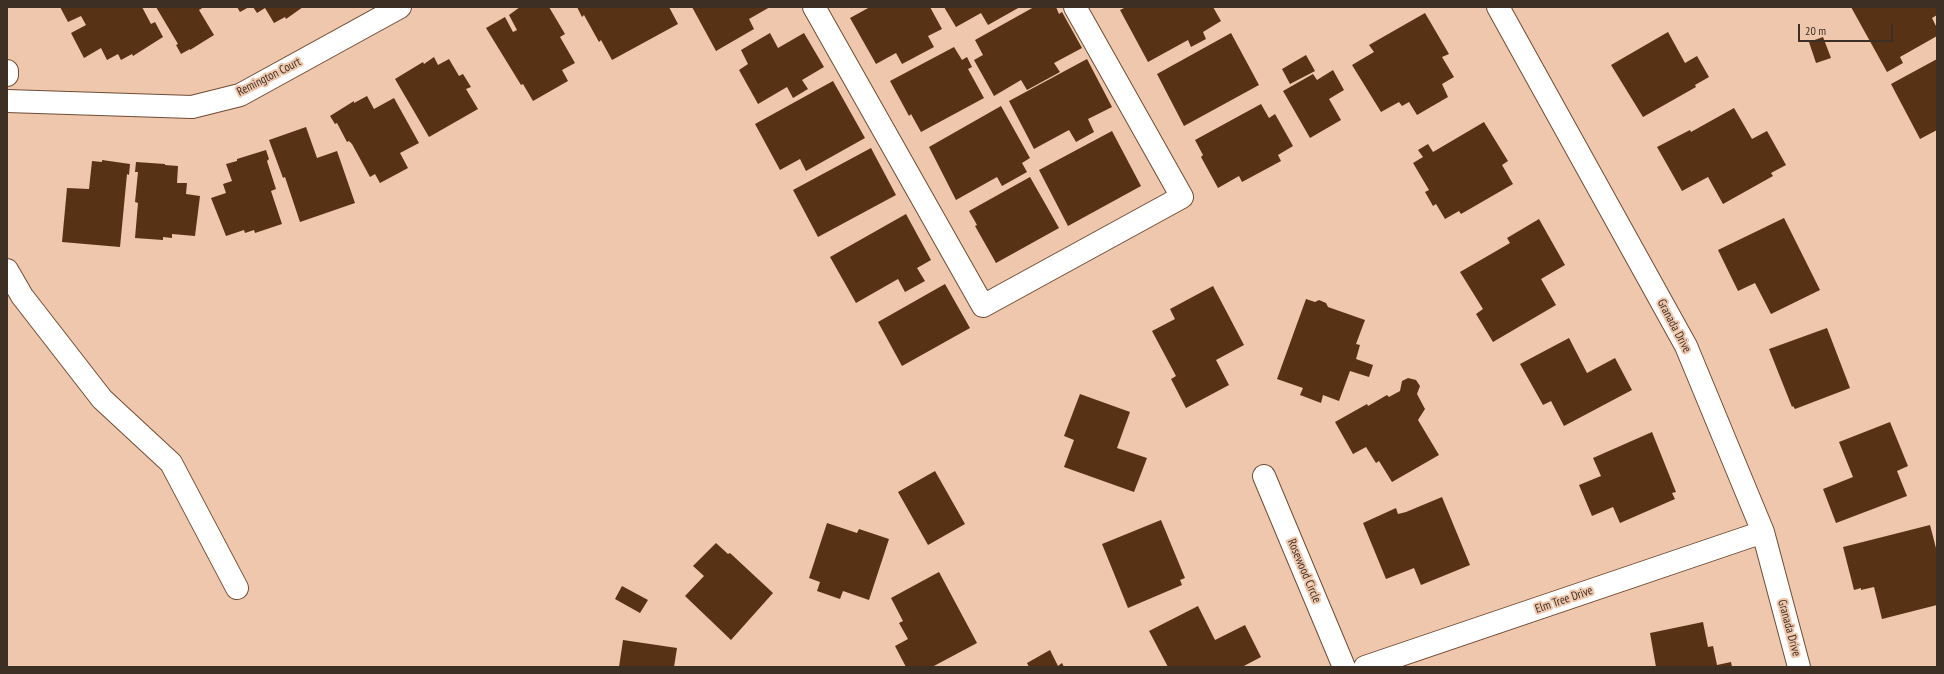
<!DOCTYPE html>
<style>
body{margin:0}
#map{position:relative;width:1944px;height:674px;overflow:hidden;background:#efc7ac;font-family:"PT Sans Narrow",sans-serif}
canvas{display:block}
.frame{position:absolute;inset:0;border:8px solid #3e2f24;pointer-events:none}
.scale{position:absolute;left:1798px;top:24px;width:95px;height:18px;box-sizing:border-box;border:2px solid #3e2f24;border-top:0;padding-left:5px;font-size:12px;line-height:14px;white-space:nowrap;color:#3e2f24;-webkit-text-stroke:3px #efc7ac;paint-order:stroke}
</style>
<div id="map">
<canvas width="1944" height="674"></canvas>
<div class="frame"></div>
<div class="scale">20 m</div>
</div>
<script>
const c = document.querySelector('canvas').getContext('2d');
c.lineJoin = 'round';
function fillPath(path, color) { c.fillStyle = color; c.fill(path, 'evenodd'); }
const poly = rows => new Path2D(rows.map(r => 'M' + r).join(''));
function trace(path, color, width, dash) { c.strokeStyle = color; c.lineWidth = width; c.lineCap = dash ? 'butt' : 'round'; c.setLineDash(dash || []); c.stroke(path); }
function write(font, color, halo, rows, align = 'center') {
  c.font = font + ' "PT Sans Narrow",sans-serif'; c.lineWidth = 4; c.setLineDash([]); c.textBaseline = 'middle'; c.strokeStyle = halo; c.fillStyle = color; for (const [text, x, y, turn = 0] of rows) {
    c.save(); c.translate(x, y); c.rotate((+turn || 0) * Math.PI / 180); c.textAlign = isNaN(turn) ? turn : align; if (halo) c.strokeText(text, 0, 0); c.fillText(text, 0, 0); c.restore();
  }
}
fillPath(poly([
 [60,7,142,7,151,24,155,22,163,37,133,56,132,54,121,60,118,54,107,60,101,48,84,58,71,33,86,25,81,16,68,22],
 [156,7,204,7,199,10,214,35,190,50,190,49,181,54,176,45,178,44],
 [237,7,249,7,240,12],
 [253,7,303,7,286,19,285,17,274,23,265,8,257,13],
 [520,7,549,7,565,34,560,37,575,63,562,70,568,81,533,101,523,84,521,85,486,28,505,17,513,32,517,30,509,15],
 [577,7,669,7,678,24,612,60,601,40,599,42,584,15,582,17],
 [692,7,770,7,749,19,754,29,716,51],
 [870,7,930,7,942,29,928,36,934,47,902,64,896,53,876,64,850,18],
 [944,7,1020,7,988,25,981,13,956,27],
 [1034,7,1056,7,1059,14,1062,12,1082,48,1054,63,1060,72,1027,90,1021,80,994,96,974,60,983,55,975,40],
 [1126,7,1213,7,1221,21,1203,32,1206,39,1191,47,1188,40,1148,62,1120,10],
 [1851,7,1937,7,1937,15,1932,18,1937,28,1937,36,1900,57,1903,63,1887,72],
 [1425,13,1449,54,1442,57,1454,77,1442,84,1448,97,1417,115,1409,102,1402,106,1399,102,1381,112,1352,65,1374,52,1369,45],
 [1668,32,1685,63,1697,56,1709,77,1695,85,1696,87,1643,117,1611,65],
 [770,33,778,48,804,33,824,67,802,80,808,89,793,98,787,87,758,104,739,70,748,64,741,50],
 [1231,33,1259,85,1184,126,1157,74],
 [1823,37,1831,58,1816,63,1809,42],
 [954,47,962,60,967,57,972,67,968,69,984,98,921,132,911,114,909,116,890,81],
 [1306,55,1315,71,1290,84,1282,69],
 [434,57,438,65,449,59,459,76,463,74,471,87,466,89,478,109,429,137,395,79,423,62,424,64],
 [1087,59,1112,107,1088,119,1094,132,1076,142,1069,130,1034,149,1009,101],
 [1937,59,1937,130,1920,139,1891,84],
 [1333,70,1344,90,1329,99,1341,120,1310,138,1283,91,1313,74,1317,80],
 [833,81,865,138,806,171,800,159,780,170,755,124],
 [367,96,374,109,394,98,419,143,400,153,408,168,380,183,375,174,370,177,352,144,349,141,347,142,337,123,335,124,330,116,354,101,354,103],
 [1261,104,1269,118,1275,114,1293,146,1278,155,1281,161,1242,182,1239,176,1218,188,1201,157,1203,155,1195,140],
 [1001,106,1030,158,1022,163,1027,172,1002,186,997,177,956,200,929,147],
 [1734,108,1752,139,1767,131,1786,165,1771,173,1773,176,1723,204,1708,177,1682,191,1657,147,1690,130,1691,132],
 [1484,122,1508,161,1502,165,1513,184,1461,214,1459,211,1445,219,1436,204,1433,206,1425,192,1429,190,1413,163,1423,157,1418,150,1428,144,1433,152],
 [306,127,317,158,337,151,355,203,300,222,285,177,283,178,269,140],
 [1112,131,1141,186,1068,226,1039,170],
 [871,148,896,195,818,237,793,190],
 [266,150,269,159,267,161,276,189,271,191,282,224,255,233,254,230,245,233,244,230,226,236,211,198,226,193,223,184,232,181,226,164,237,161,237,159],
 [102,160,130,164,129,175,127,174,120,247,62,242,67,188,89,189,92,161,102,162],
 [136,162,165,164,165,165,178,166,177,183,187,183,186,194,200,196,195,236,172,234,172,238,163,237,163,240,135,238,138,203,135,202,138,172,135,172],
 [1030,177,1059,228,996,263,975,226,977,225,969,211],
 [906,214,931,260,917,268,925,281,905,292,898,279,856,303,830,257],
 [1784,218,1820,290,1771,314,1755,283,1738,291,1718,250],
 [1539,219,1565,265,1541,279,1556,305,1493,342,1476,314,1483,309,1460,272,1510,243,1507,238],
 [945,284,970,328,902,366,878,322],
 [1213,286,1244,345,1216,360,1229,385,1186,408,1171,379,1176,376,1152,331,1175,319,1170,309],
 [1306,299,1315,302,1319,300,1326,303,1328,307,1365,320,1356,344,1360,345,1356,359,1373,365,1369,377,1350,371,1339,401,1323,395,1321,403,1300,395,1303,388,1277,379],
 [1827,328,1850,388,1795,409,1793,406,1792,407,1769,349],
 [1569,338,1587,373,1615,358,1632,390,1564,426,1551,401,1543,405,1520,364],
 [1408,378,1416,380,1420,386,1417,394,1425,409,1418,420,1439,455,1392,482,1379,461,1376,463,1366,447,1353,454,1335,422,1367,404,1368,406,1387,395,1389,397,1400,391,1402,381],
 [1080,394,1130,412,1117,448,1147,458,1134,492,1064,467,1074,440,1064,436],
 [1890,422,1908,466,1897,471,1907,496,1836,523,1823,489,1853,477,1839,442],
 [1652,432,1676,492,1672,493,1675,499,1620,523,1613,507,1592,516,1579,485,1601,476,1593,458],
 [935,471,965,524,928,545,898,492],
 [1442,497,1470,565,1421,585,1414,568,1386,579,1363,523,1396,508,1398,514,1406,512],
 [1161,520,1185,578,1180,580,1182,585,1128,608,1102,544],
 [827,523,857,533,859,529,889,539,869,600,843,591,840,599,817,591,820,582,809,578],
 [1930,525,1937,552,1937,605,1882,619,1874,587,1861,590,1861,588,1854,590,1843,547],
 [716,543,728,554,730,553,773,593,731,640,685,596,704,576,693,566],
 [939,572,977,643,932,667,906,667,895,646,908,639,899,623,903,621,891,598],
 [622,586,648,600,640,613,615,599],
 [1198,606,1215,640,1245,625,1261,657,1242,667,1168,667,1149,631],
 [1703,622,1708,647,1713,646,1717,665,1731,662,1732,667,1656,667,1650,633],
 [623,640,677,648,674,667,619,667],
 [1050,650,1058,666,1062,663,1064,667,1029,667,1027,663]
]), '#583214');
const street = poly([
 [814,7,983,306,1182,197,1075,7],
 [1498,7,1686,346,1763,532,1799,667],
 [7,71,7,75],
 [7,101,192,107,240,95,400,7],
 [7,270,22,296,102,399,171,463,237,588],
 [1264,476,1344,667],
 [1365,667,1763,532]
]);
trace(street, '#6f4d35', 24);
trace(street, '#fff', 22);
write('12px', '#3e2f24', '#efc7ac', [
 ["Remington Court",269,77,-27],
 ["Granada Drive",1674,326,62],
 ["Rosewood Circle",1304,571,67],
 ["Elm Tree Drive",1564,600,-19],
 ["Granada Drive",1789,628,75]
]);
</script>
